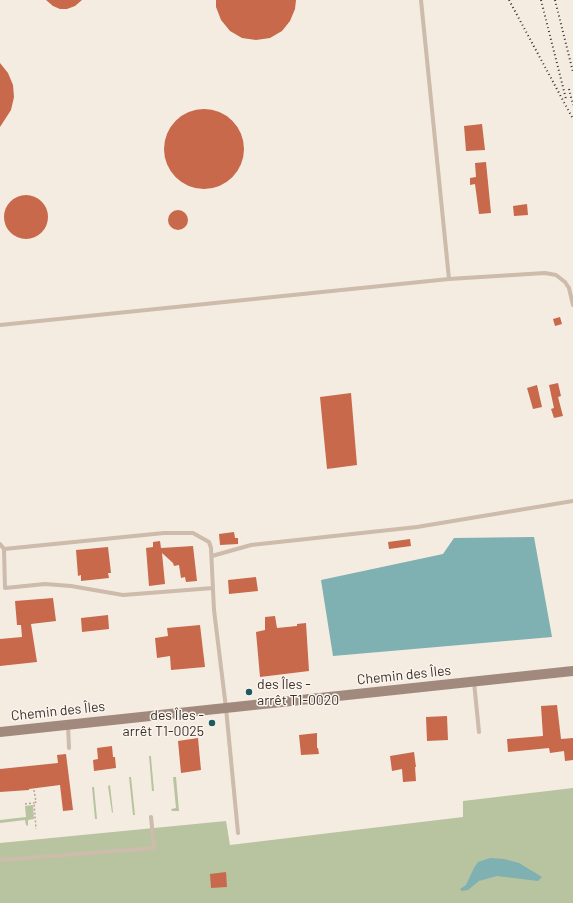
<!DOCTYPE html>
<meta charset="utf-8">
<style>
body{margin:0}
canvas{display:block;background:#f4ebe1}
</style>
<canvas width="573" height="903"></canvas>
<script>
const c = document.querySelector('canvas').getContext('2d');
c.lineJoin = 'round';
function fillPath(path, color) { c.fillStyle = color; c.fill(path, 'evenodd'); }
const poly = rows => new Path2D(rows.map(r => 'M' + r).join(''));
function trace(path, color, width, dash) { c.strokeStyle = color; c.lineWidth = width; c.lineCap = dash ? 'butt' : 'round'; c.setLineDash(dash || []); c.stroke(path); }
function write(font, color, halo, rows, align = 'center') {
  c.font = font + ' Barlow,sans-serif'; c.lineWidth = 3; c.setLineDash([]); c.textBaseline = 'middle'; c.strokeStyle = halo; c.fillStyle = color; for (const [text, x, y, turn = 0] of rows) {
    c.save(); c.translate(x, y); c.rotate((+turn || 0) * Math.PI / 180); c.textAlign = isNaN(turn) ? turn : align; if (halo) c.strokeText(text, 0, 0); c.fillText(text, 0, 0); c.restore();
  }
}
fillPath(poly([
 [149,756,151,756,151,757,154,791,152,791],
 [129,777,131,777,135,815,133,815],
 [173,777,176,777,179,811,172,811,171,809,176,808],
 [110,785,113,812,112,813,108,786],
 [92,787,94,787,97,819,95,819],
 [573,788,573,903,0,903,0,843,226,821,230,845,463,817,463,801],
 [33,805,34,819,28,820,28,826,26,825,25,820,0,823,0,820,26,817,25,806]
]), '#b8c4a0');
fillPath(poly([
 [534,537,552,637,333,656,321,580,443,554,454,538],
 [490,858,504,859,519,863,542,877,538,881,497,876,479,881,468,890,462,891,460,889,466,885,474,868,478,862]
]), '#7fb0b2');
fillPath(poly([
 [46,0,82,0,75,6,67,9,60,9,53,6],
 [216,0,296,0,295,9,290,21,282,31,270,38,256,40,242,38,230,31,221,20,216,7],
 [0,63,8,73,13,85,14,97,11,110,0,127],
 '164 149a40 40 0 1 1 80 0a40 40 0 1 1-80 0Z',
 [482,124,485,150,466,151,464,126],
 [486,162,491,213,479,214,475,184,470,185,470,178,476,177,475,163],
 '4 217a22 22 0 1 1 44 0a22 22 0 1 1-44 0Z',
 [527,204,528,215,514,216,513,206],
 '168 220a10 10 0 1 1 20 0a10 10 0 1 1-20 0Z',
 [560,317,562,324,555,326,553,319],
 [558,383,561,396,558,397,563,416,554,418,551,409,554,408,549,385],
 [537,385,542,407,533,409,527,388],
 [351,393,357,465,327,469,320,397],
 [234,532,235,538,238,538,238,544,220,545,219,534],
 [410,539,411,546,389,549,388,542],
 [160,541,161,548,193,546,197,581,186,582,185,577,181,578,179,565,174,566,173,563,162,553,165,584,149,586,146,548,153,547,153,542],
 [108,547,111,573,108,573,109,578,81,581,81,575,78,576,76,550],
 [256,577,258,591,229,594,228,580],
 [53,598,56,621,31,624,37,662,0,666,0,639,22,637,21,625,17,625,15,601],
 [108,615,109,629,82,632,81,618],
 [275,616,277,628,297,626,297,624,306,623,309,671,260,677,256,632,265,630,265,617],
 [200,625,205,667,171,670,170,656,157,658,155,638,168,636,167,628],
 [557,705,561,739,573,738,573,760,565,761,564,751,550,753,549,748,508,752,507,739,543,736,541,706],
 [447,716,448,740,427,741,426,717],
 [317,733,317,748,318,748,319,754,301,755,299,735],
 [198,738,201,770,181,773,178,741],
 [112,746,113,757,115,757,116,768,94,771,93,760,98,759,97,748],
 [414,752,416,767,415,767,416,781,403,782,402,769,392,771,390,756],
 [66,754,73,810,63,811,60,785,29,789,29,790,0,792,0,769,58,763,57,755],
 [226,872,227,887,211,888,210,874]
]), '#c8694b');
trace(poly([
 [34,790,36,802,34,803,36,829],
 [25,804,34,803]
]), '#b9a596', 1.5, [2, 2]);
trace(poly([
 [421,0,449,279],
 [0,325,449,279,545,273,556,275,565,282,569,288,573,305],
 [0,544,4,549,164,533,193,533,209,542,211,548,214,610,226,708,238,833],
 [4,549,5,588,45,584,71,586,123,595,213,588],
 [212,556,251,545,417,527,573,501],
 [474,682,479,732],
 [68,725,69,748],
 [0,860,154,848,151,817]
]), '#cdbbac', 4);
trace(poly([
 [0,732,573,671]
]), '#a18a7d', 10);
trace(poly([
 [509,0,573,119],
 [541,0,566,99],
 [555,0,573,72],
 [569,89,573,105]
]), '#3b302b', 2, [1, 3]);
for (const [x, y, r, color] of [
 [249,692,4,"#1f5a5e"],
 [212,723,4,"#1f5a5e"]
]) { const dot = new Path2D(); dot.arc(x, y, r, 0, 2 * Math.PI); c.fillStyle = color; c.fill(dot); trace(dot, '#fbf5ee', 1.5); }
write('14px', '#3b302b', '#fbf5ee', [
 ["Chemin des Îles",404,675,-6],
 ["Chemin des Îles",58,711,-6]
]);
write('14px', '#3b302b', '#fbf5ee', [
 ["des Îles -",257,684],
 ["arrêt T1-0020",257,700],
 ["des Îles -",204,715,"right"],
 ["arrêt T1-0025",204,731,"right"]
], 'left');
</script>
